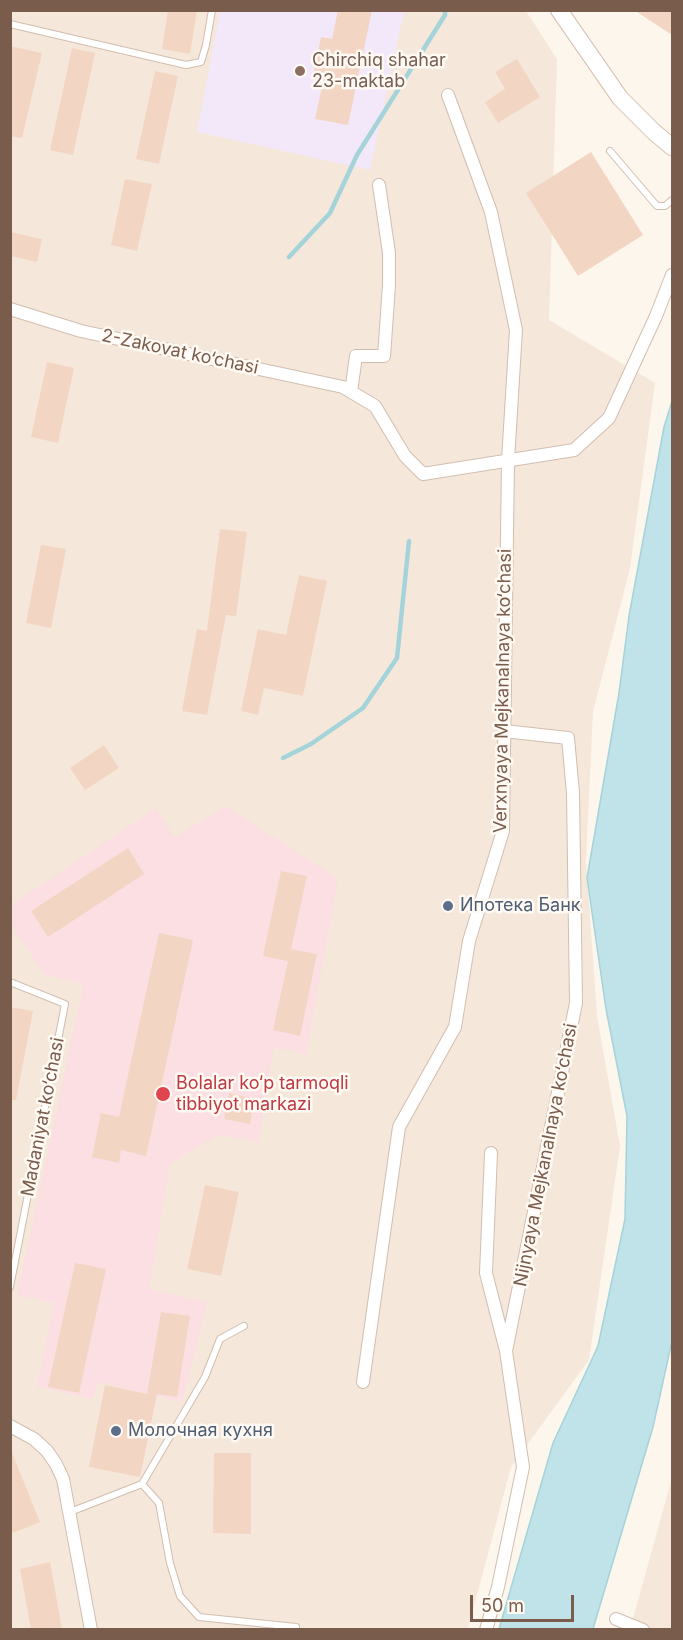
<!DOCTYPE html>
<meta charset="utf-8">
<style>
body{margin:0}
#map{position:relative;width:683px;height:1640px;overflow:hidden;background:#fdf6ec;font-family:Inter,sans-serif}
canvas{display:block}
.frame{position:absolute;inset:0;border:12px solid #7a5c4d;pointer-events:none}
.scale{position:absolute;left:470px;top:1595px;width:104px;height:27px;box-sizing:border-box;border:3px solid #7a5c4d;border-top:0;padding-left:8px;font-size:18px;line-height:21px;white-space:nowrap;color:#7a5c4d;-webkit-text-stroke:4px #fffaf3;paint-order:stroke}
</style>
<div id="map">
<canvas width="683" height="1640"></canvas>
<div class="frame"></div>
<div class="scale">50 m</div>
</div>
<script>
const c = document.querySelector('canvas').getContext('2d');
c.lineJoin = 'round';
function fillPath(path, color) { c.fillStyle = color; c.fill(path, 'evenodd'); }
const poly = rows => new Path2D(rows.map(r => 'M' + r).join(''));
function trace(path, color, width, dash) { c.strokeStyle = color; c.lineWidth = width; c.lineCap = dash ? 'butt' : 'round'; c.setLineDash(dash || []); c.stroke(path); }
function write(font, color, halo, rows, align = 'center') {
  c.font = font + ' Inter,sans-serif'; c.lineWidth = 5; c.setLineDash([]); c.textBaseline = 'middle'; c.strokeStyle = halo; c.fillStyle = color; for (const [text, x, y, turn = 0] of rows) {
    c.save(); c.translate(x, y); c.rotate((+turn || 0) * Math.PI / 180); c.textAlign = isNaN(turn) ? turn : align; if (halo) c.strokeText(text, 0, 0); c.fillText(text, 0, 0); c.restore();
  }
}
fillPath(poly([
 [11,11,526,11,557,59,549,320,655,383,630,568,593,712,586,861,597,1016,620,1146,589,1360,511,1467,468,1629,11,1630],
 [672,1478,672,1629,630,1629]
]), '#f5e8da');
fillPath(poly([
 [220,11,404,11,370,170,197,132]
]), '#f3e8fa');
fillPath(poly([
 [226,806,338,879,306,1054,274,1048,258,1142,217,1135,170,1164,149,1289,207,1302,182,1402,98,1382,93,1399,37,1387,54,1303,17,1295,84,983,46,976,11,926,10,906,156,808,175,837]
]), '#fbdfe3');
const water = poly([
 [672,401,672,1341,653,1427,593,1629,499,1629,553,1443,598,1346,625,1219,627,1116,606,1009,587,878,619,693,629,616,664,427,672,401]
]);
fillPath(water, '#bfe3e8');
trace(water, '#a5d3da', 1.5);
trace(poly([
 [289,257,330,213,357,155,445,15,445,10],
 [283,758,311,744,363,708,397,658,409,541]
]), '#a5d3da', 4.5);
fillPath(poly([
 [168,10,197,10,190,54,162,49],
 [338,10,372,10,348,125,315,119,325,73,314,71,321,37,332,39],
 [634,10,672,10,672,35],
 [10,46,42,53,22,138,10,136],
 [72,48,95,53,73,155,50,150],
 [517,59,540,97,498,123,485,102,505,89,495,72],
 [155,71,178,76,159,164,136,159],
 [591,152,643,235,578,276,526,193],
 [125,179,152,184,137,251,111,245],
 [10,232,42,239,37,262,10,256],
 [47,362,74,368,58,443,31,437],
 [220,529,247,532,236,616,226,615,207,715,182,711,197,629,207,631],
 [41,545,66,549,51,628,26,623],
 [299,575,327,581,303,696,264,688,258,715,241,711,258,629,286,635],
 [104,745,119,768,85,790,70,768],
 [128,848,144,874,48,937,31,911],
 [281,871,307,876,291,949,317,954,300,1036,273,1030,288,961,263,956],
 [159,933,193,940,146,1156,121,1150,119,1163,92,1157,101,1113,119,1117],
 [10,1007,33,1011,16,1100,10,1100],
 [229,1093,255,1099,250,1124,224,1119],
 [205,1185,239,1192,221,1276,187,1269],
 [75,1263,106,1269,79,1393,48,1387],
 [161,1312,190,1316,177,1397,157,1394,140,1477,89,1467,105,1385,147,1394],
 [10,1448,40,1522,13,1533,10,1526],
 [214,1453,251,1453,251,1534,213,1533],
 [50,1562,62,1629,31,1629,20,1569]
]), '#f3d5c3');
const lane = poly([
 [10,24,186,65,201,62,206,45,212,10],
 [610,151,657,206,665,206,672,200],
 [10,982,65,1004,10,1287],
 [142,1484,159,1503,170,1563,180,1596,199,1617,296,1627],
 [70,1512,142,1484,205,1377,220,1339,244,1326]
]);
const street = poly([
 [10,309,81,331,343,387,375,406,405,456,423,474,574,450,609,418,656,316,672,275],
 [351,392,356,356,384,356,389,285,389,253,379,185],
 [491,1153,486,1273,505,1347],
 [363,1382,399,1127,455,1027,469,941,503,831,508,460,516,330,491,212,448,95],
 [10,1426,34,1439,47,1451,56,1464,63,1479,91,1630],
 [616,1619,643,1630],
 [486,1630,498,1587,523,1467,506,1351,576,1003,573,793,568,738,504,731]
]);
const secondary = poly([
 [559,10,620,98,654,132,672,147]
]);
trace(lane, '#d1beb0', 8);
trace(street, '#d1beb0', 14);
trace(secondary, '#d6c0b0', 18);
trace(lane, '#fff', 6);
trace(street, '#fff', 12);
trace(secondary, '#fff', 16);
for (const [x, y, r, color] of [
 [300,71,6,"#8d6e63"],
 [448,906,6,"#5c6f8a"],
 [163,1094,8,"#e0444e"],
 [116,1431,6,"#5c6f8a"]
]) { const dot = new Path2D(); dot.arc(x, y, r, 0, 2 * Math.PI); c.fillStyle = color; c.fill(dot); trace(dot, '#fffaf3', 2); }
write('18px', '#785e54', '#fffaf3', [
 ["Chirchiq shahar",312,61],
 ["23-maktab",312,82]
], 'left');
write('18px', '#7a5c4d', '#fffaf3', [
 ["2-Zakovat ko‘chasi",180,352,12],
 ["Verxnyaya Mejkanalnaya ko‘chasi",503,691,-89],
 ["Madaniyat ko‘chasi",43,1117,-79],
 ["Nijnyaya Mejkanalnaya ko‘chasi",546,1155,-79]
]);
write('18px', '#4e5e75', '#fffaf3', [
 ["Ипотека Банк",460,906],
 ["Молочная кухня",128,1431]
], 'left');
write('18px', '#be3a42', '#fffaf3', [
 ["Bolalar ko‘p tarmoqli",176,1084],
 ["tibbiyot markazi",176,1105]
], 'left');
</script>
